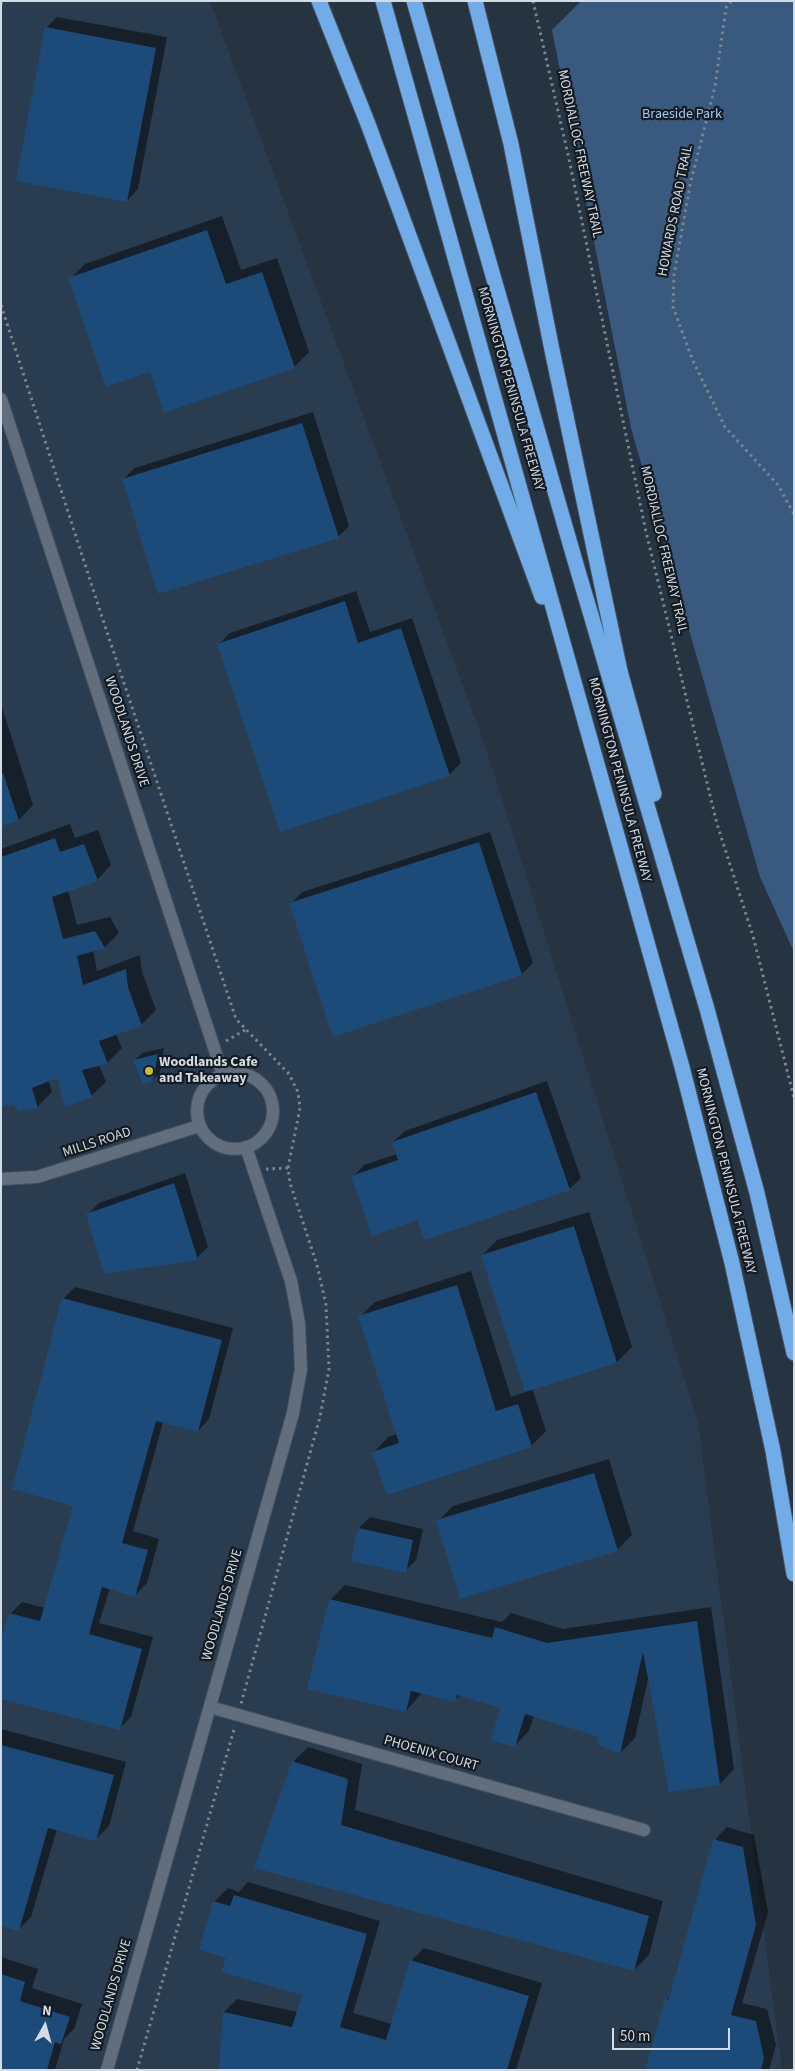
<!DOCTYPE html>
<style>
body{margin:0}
#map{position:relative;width:795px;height:2071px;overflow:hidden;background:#263341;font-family:"Source Sans 3",sans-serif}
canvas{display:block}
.frame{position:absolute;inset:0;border:2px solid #d3dbe4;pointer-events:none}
.north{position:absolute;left:20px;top:2001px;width:50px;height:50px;-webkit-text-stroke:4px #141a21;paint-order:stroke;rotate:7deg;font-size:14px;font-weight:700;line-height:20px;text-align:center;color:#d3dbe4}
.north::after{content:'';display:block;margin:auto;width:18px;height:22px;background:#d3dbe4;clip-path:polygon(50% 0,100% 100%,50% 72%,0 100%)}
.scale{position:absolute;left:612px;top:2028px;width:118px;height:22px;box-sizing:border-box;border:2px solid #d3dbe4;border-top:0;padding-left:6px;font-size:15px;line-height:18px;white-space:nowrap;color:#d3dbe4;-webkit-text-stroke:4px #141a21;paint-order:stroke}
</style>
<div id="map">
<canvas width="795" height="2071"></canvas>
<div class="frame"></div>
<div class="north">N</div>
<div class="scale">50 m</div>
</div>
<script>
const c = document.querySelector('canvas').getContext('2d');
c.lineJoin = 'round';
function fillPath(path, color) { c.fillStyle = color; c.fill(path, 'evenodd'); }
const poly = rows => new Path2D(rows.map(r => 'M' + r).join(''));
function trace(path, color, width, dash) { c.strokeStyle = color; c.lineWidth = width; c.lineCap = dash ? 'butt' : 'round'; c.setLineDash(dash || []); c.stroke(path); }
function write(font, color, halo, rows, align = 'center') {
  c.font = font + ' "Source Sans 3",sans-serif'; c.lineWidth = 4.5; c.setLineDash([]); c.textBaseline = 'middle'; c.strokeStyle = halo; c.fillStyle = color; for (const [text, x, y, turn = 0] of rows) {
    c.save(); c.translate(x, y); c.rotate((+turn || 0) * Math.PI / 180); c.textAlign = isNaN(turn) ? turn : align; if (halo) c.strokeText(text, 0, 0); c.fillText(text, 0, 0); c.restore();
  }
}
fillPath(poly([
 [1,1,210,1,486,748,698,1422,782,2070,1,2070]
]), '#2a3c4f');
fillPath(poly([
 [581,1,794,1,794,952,760,877,631,428,552,30]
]), '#395a7e');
fillPath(poly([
 [57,17,167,37,138,189,127,201,46,28],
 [222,216,241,270,277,258,309,352,294,367,150,371,70,279,85,264],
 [313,412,349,526,338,537,123,479,135,468],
 [356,591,370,632,412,618,461,763,450,774,281,831,219,644,230,633],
 [1,704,33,805,19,820,1,825],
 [70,824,75,838,98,830,111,865,97,880,68,890,77,925,110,917,119,933,105,947,93,950,97,971,140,955,142,972,156,1010,141,1025,116,1034,122,1048,107,1063,99,1065,106,1082,91,1096,58,1077,48,1080,52,1092,37,1107,15,1103,1,917,1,849],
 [490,832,533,963,522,974,291,904,302,892],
 [164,1048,160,1072,153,1080,135,1060,142,1053],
 [547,1081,581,1178,569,1189,418,1218,352,1177,364,1165,397,1154,393,1142,405,1131],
 [185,1173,208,1247,197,1258,88,1214,99,1203],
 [589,1212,632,1347,617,1362,532,1388,546,1431,531,1446,374,1452,388,1437,397,1434,360,1317,375,1302,471,1271,511,1397,526,1392,482,1255,497,1240],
 [75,1287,233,1328,209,1419,198,1431,163,1422,133,1531,159,1539,147,1583,135,1595,110,1588,99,1623,153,1637,131,1717,119,1729,10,1614,22,1602,45,1608,75,1505,63,1299],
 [609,1459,632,1535,617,1550,438,1521,453,1506],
 [370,1517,423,1529,416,1560,405,1571,352,1560,359,1528],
 [345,1585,502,1622,511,1613,563,1629,711,1607,734,1769,720,1784,649,1675,635,1738,620,1753,600,1736,534,1715,529,1731,514,1746,502,1707,461,1695,455,1700,422,1693,406,1711,330,1600],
 [1,1729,126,1762,109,1826,96,1839,57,1829,31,1917,18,1930,1,1925],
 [308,1747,362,1764,355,1810,663,1901,649,1955,634,1970,256,1868,293,1762],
 [727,1827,754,1835,768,1912,742,2003,767,2009,776,2045,769,2070,646,2070,666,2000,671,1995,715,1840],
 [248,1882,380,1921,353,2013,392,2024,411,1961,424,1948,542,1983,516,2070,220,2070,224,2012,237,1999,298,2012,303,1994,227,1957,214,1902,228,1888,239,1892],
 [1,1957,38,1969,32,1988,82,2004,74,2029,64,2039,55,2070,1,2070]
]), '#0007');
fillPath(poly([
 [45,27,156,48,127,202,16,181],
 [207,230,226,284,262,272,295,368,164,413,150,372,106,387,68,278],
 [302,423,339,538,158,594,122,479],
 [345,601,358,643,401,628,450,776,280,832,217,644],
 [3,773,19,821,1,826,1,774],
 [55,838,60,852,84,844,98,881,52,897,63,939,95,931,105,948,77,956,83,985,126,969,128,987,142,1026,99,1041,108,1064,82,1070,92,1097,65,1107,57,1078,32,1088,38,1108,18,1112,14,1104,1,1107,1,857],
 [479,842,522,975,333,1037,289,903],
 [158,1054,153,1081,143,1084,133,1060],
 [536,1092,570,1190,425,1240,417,1220,372,1236,351,1176,398,1160,392,1142],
 [174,1183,198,1260,104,1274,86,1214],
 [574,1226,617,1363,525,1392,481,1255],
 [457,1285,496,1411,518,1404,532,1447,387,1495,372,1452,399,1443,358,1316],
 [62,1298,222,1340,198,1432,156,1421,122,1543,148,1550,135,1597,102,1587,89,1634,142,1649,120,1730,1,1699,1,1641,9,1613,40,1621,73,1506,12,1489],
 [594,1473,618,1551,460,1599,436,1520],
 [358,1528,413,1540,406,1573,351,1561],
 [329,1599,492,1638,495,1627,547,1643,697,1621,720,1785,669,1792,643,1652,620,1754,597,1744,599,1737,525,1714,515,1747,491,1740,500,1708,457,1695,456,1702,411,1691,406,1712,307,1689],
 [1,1745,114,1775,96,1841,48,1828,19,1931,1,1926],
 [292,1761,348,1779,341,1825,649,1916,634,1971,254,1868],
 [713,1839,743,1847,756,1925,731,2015,756,2021,764,2058,761,2070,645,2070,665,1999,668,2000,674,1981],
 [234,1895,367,1934,340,2027,386,2040,410,1960,529,1996,507,2070,219,2070,223,2012,292,2027,302,1995,221,1972,226,1958,199,1950,213,1901,230,1906],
 [1,1974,25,1982,20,2001,70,2017,61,2044,55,2042,47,2070,1,2070]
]), '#1c4b79');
const street = poly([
 [1,1179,37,1177,199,1126],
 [210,1707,644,1830]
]);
const secondary = poly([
 [1,399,223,1075],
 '197 1111a38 38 0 1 1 76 0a38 38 0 1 1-76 0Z',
 [107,2070,293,1413,301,1369,299,1323,291,1281,246,1147]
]);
const highway = poly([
 [319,1,368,124,542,597],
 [383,1,682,1067,732,1263,773,1451,794,1574],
 [414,1,573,554,707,1009,757,1193,794,1353],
 [475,1,511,144,552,350,620,671,654,794]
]);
trace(street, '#45505c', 14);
trace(secondary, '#45505c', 14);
trace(highway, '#45505c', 17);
trace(poly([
 [533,1,569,159,646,532,717,824,753,936,794,1098],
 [731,1,726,8,715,86,690,185,674,275,673,307,693,361,725,427,778,485,794,514],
 [1,5,2,1],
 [1,305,103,620,236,1019,289,1074,298,1092,300,1108,288,1168,290,1183,317,1265,326,1305,329,1369,320,1417,241,1704],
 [226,1041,245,1030],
 [266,1169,288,1168],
 [137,2070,235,1726]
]), '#7b8591', 3, [2.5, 4]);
trace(street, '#606e7e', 12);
trace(secondary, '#606e7e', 12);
trace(highway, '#71abe8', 15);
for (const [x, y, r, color] of [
 [149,1071,5,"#cbb939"]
]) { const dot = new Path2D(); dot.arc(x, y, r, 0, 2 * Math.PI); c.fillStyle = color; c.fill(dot); trace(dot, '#141a21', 2); }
write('14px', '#a1c8f3', '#141a21', [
 ["Braeside Park",682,115]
]);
write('14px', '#d3dbe4', '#141a21', [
 ["MORDIALLOC FREEWAY TRAIL",579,154,78],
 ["HOWARDS ROAD TRAIL",676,211,-79],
 ["MORNINGTON PENINSULA FREEWAY",510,389,74],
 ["MORDIALLOC FREEWAY TRAIL",663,550,77],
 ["WOODLANDS DRIVE",126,732,72],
 ["MORNINGTON PENINSULA FREEWAY",619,780,75],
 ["MILLS ROAD",97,1143,-18],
 ["MORNINGTON PENINSULA FREEWAY",725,1171,76],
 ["WOODLANDS DRIVE",223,1605,-74],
 ["PHOENIX COURT",431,1754,16],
 ["WOODLANDS DRIVE",112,1995,-74]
]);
write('bold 14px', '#d3dbe4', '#141a21', [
 ["Woodlands Cafe",159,1063],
 ["and Takeaway",159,1079]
], 'left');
</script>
